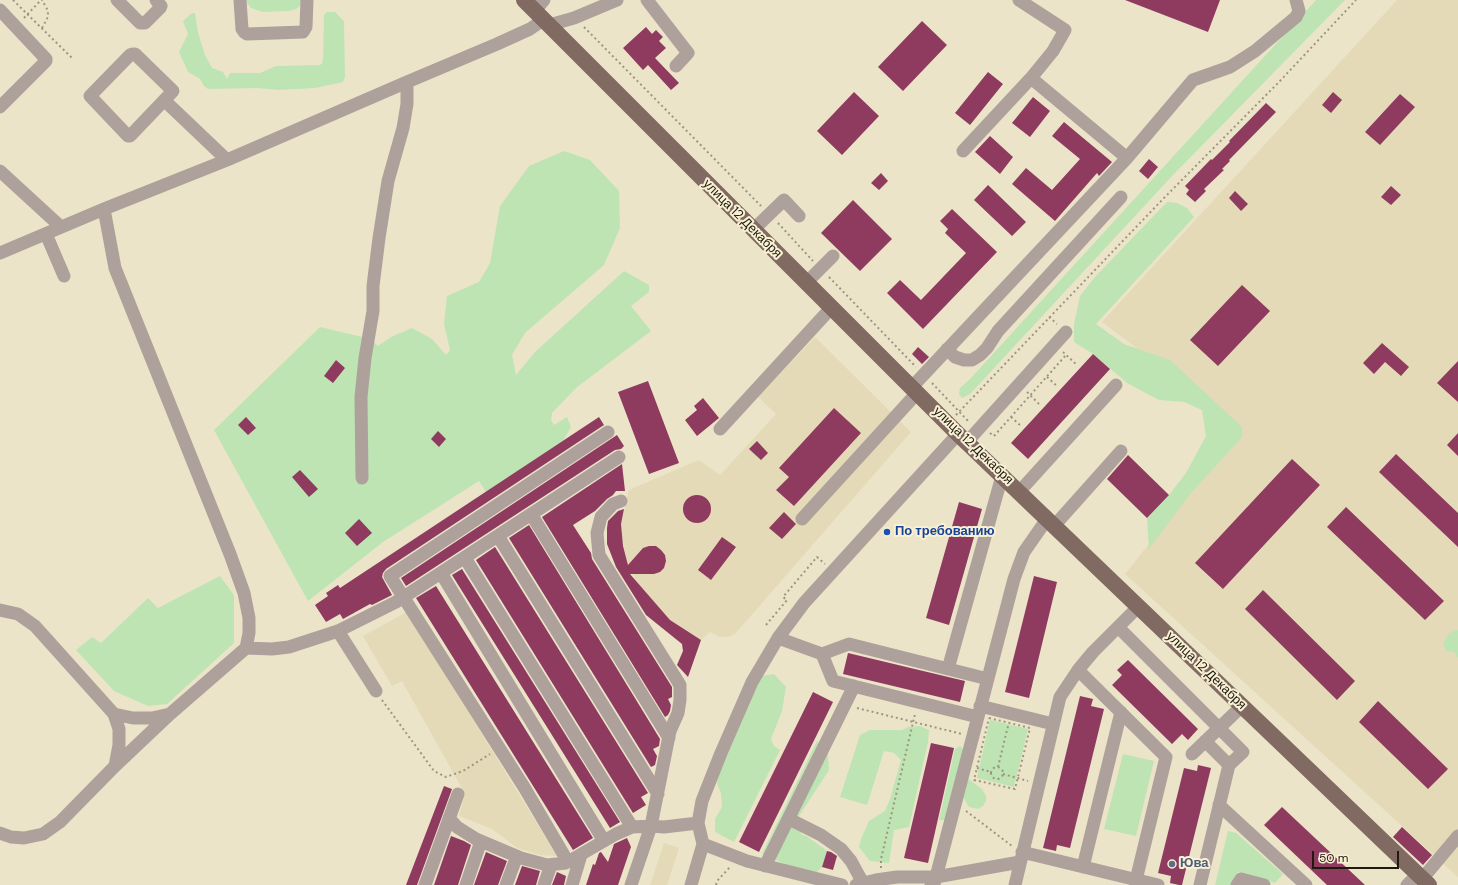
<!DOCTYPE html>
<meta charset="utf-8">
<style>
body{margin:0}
#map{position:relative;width:1458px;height:885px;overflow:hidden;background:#ece4c8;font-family:"DM Sans",sans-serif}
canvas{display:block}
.scale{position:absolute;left:1312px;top:851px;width:87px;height:18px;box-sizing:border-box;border:2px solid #1d1a10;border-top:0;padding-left:5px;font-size:12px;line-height:14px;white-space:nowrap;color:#1d1a10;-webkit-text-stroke:3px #faf1d5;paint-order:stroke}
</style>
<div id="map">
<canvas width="1458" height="885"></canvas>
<div class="scale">50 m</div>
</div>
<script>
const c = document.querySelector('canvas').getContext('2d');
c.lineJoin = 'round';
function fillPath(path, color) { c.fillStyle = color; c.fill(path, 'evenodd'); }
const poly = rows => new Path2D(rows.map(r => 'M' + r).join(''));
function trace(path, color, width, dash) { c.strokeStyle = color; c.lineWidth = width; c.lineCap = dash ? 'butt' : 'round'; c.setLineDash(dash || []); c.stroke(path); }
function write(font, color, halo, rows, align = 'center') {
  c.font = font + ' "DM Sans",sans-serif'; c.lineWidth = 4; c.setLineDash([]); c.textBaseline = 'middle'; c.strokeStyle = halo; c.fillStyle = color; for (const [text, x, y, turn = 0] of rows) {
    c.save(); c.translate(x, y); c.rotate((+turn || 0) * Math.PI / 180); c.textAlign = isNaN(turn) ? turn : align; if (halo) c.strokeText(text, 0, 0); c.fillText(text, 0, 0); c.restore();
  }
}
fillPath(poly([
 [1397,0,1458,0,1458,877,1125,574,1242,427,1102,322],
 [815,337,911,432,735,634,728,637,720,637,710,632,701,640,670,620,637,582,630,570,623,546,621,524,629,490,699,460,720,475,776,414,758,397],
 [407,612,557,856,540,855,517,848,492,829,459,816,465,794,402,681,392,686,363,636],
 [664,843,679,848,667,885,650,885]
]), '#e4dab7');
fillPath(poly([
 [246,0,303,0,301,5,296,9,289,11,263,12,251,8,247,3],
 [1316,0,1345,0,1173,175,970,394,962,398,959,394,960,388,970,379],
 [327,12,335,12,344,21,345,77,343,82,315,88,279,90,257,88,208,89,204,86,200,79,188,72,179,52,188,34,183,21,192,13,195,13,198,33,205,55,212,68,223,72,227,79,230,73,260,73,276,66,319,65,322,64,323,59,324,15],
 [564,151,590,160,619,191,620,228,604,265,525,333,512,355,516,375,535,352,624,271,649,285,649,292,631,306,651,331,576,388,552,413,551,420,554,425,567,417,571,427,563,441,486,492,479,481,383,542,308,601,214,430,320,327,371,339,378,346,391,337,412,328,432,339,446,355,450,350,444,324,447,296,479,282,490,263,500,206,529,166],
 [1167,202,1177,203,1187,208,1194,217,1096,324,1124,344,1170,360,1242,427,1242,437,1190,494,1149,549,1147,518,1169,495,1186,473,1206,436,1202,410,1184,402,1159,400,1127,383,1093,354,1074,342,1074,324,1080,296,1094,278],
 [220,576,234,595,234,643,167,704,148,706,114,691,76,650,92,637,101,643,148,598,158,608],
 [1456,630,1458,630,1458,658,1454,652,1446,651,1443,643,1449,633],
 [774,674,786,687,782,711,771,739,774,746,780,750,734,842,715,832,715,819,722,807,721,793,717,783,718,773,761,676],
 [990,720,1028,729,1014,787,977,778],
 [920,726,929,730,928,742,909,827,894,830,889,863,870,861,859,847,861,839,869,821,885,811,890,799,901,760,894,753,884,751,867,805,840,797,860,735,870,730,902,730,908,727],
 [817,741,828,754,829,770,799,816,801,834,808,837,827,851,822,867,817,872,801,871,762,854],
 [960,746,964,750,967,778,982,789,986,796,986,801,983,806,978,809,969,807,961,794,945,820,939,820,955,749],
 [1123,754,1154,761,1136,836,1104,829],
 [1228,831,1236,833,1283,874,1275,883,1238,872,1234,885,1215,885]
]), '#bee4b4');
fillPath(poly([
 [1125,0,1220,0,1208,32],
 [922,21,947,45,903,91,878,67],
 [646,27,652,34,656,30,663,37,659,41,666,48,655,58,679,83,671,90,648,65,643,70,623,48],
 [988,72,1003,84,970,125,955,113],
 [854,92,879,116,842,155,817,131],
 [1333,92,1342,100,1331,113,1322,105],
 [1400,94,1415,107,1380,145,1365,132],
 [1033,97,1050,111,1030,137,1012,123],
 [1266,103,1276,112,1229,160,1230,161,1222,169,1224,170,1204,189,1206,191,1195,202,1186,194,1189,190,1185,186,1211,159,1212,160,1230,142,1229,141],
 [1064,122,1112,162,1099,176,1097,173,1055,221,1012,184,1026,168,1052,190,1080,159,1052,136],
 [990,136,1013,157,1000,174,975,152],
 [1149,159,1158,167,1148,179,1139,171],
 [881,173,888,181,879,190,871,183],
 [988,185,1026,222,1012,236,974,200],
 [1391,186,1401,195,1391,205,1381,197],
 [1235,191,1248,204,1241,211,1229,198],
 [853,200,892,239,860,271,821,233],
 [952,209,997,252,923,329,887,293,900,280,921,300,966,253,945,233,948,229,940,221],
 [1242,285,1270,311,1218,366,1190,340],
 [1382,343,1409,367,1401,376,1385,362,1374,374,1363,363],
 [918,347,929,357,922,364,912,354],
 [1093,354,1110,369,1028,459,1011,443],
 [336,360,345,368,333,383,324,376],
 [1458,361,1458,402,1437,383],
 [648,381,679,463,649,474,618,392],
 [703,398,719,418,697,436,685,420,697,410,694,406],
 [834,408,861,433,794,506,776,490,789,477,779,468],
 [246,417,256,428,248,435,238,425],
 [599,417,604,425,386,569,383,573,382,577,392,595,372,605,370,604,343,619,340,614,326,622,315,605,328,596,326,593,338,585,340,588],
 [438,431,446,439,439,447,431,439],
 [1458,433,1458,456,1447,445],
 [617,435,624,446,621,449,615,450,406,586,401,578],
 [757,441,768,453,761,460,749,449],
 [1396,454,1458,513,1458,547,1379,472],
 [1128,455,1169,495,1147,518,1107,479],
 [1292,459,1320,485,1223,589,1195,563],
 [622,464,625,491,616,491,613,495,607,499,595,511,573,525,591,553,592,559,672,687,672,697,668,699,671,705,670,711,668,715,665,717,542,517],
 [300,470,318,489,309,497,292,477],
 '683 509a14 14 0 1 1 28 0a14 14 0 1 1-28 0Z',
 [959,502,982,509,949,625,926,618],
 [1346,507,1444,601,1425,620,1327,527],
 [624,509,621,524,623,546,628,565,643,548,649,546,656,546,661,550,665,555,666,561,664,568,660,572,654,574,630,574,670,620,701,640,688,677,677,665,683,651,682,644,646,615,616,567,607,544,607,528,608,521,618,511],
 [784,512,796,524,782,539,769,528],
 [359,519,372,533,357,546,345,533],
 [529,525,660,739,659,746,653,749,657,756,655,765,651,767,509,538],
 [722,537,736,547,711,580,698,570],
 [495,547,648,793,641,797,646,805,633,813,476,560],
 [462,569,620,822,610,828,452,575],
 [1034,576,1057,582,1029,698,1005,692],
 [436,586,593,838,573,850,416,598],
 [1263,590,1355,681,1337,700,1245,609],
 [848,653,965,681,960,702,843,674],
 [1128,660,1198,729,1188,740,1182,734,1172,744,1112,685,1122,675,1117,670],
 [813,692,833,702,759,852,739,842],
 [1080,696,1093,699,1091,706,1104,709,1070,848,1057,845,1056,851,1043,848],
 [1378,701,1448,769,1428,789,1359,722],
 [931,743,954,748,928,863,904,858],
 [1198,765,1211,768,1182,885,1179,885,1170,883,1171,876,1158,873,1184,768,1197,771],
 [444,786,452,789,417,885,406,885],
 [1282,807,1365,885,1327,885,1264,825],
 [1402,827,1432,855,1423,865,1393,837],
 [451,836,464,841,471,845,458,885,434,885],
 [627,838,631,847,618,885,586,885,593,864,595,865,599,853,601,852,608,862,614,844],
 [827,851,831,852,837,856,833,870,822,867],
 [486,852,507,861,498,885,474,885],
 [522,866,540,871,536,885,515,885],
 [557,872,566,876,564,885,552,885]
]), '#8f3b60');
trace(poly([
 [13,0,72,58],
 [24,18,41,0],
 [584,27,761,206],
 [42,28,47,19,48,14,47,9,42,0],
 [778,223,813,261],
 [829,277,916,367],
 [1049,317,1057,324],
 [1063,352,1077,365],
 [1047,377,1058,387],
 [932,383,969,422],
 [1027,392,1041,406],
 [956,415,1163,199,1279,82,1356,0],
 [1011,417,1022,427],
 [990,433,994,436,1066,355],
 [766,625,787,600,783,597,817,557,825,564],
 [382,700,434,771,446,777,463,771,490,754],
 [857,708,962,734],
 [989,718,1030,728,1015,789,974,780,989,718],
 [998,767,1008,726],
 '991 773a6 6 0 1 1 12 0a6 6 0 1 1-12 0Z',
 [977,768,991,772],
 [1003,774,1028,781],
 [966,811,1012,846],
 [881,868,881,859,915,714],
 [716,885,717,881,730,867]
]), '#9c9681', 2, [2, 3]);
trace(poly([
 [117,0,140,23,145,23,160,8,161,6,156,0],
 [240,0,242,29,244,32,247,34,303,32,306,27,307,0],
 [647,0,688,53,676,66],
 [0,10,46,59,46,61,0,107],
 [535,11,544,0],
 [549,25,574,18,617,0],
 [133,54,135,54,173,91,130,136,128,136,90,96,130,55,133,54],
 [165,101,227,160],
 [963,151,1031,78,1053,51,1065,30,1019,0],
 [1127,158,1193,80,1230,67,1255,51,1296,17,1299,11,1296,0],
 [0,171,61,227],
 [753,230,784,200,799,216],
 [46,234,64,276],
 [0,253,104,209,227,160,407,82,497,44,530,29,543,20],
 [807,282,833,256],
 [947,349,955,357,964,360,972,360,980,355,987,348,998,331,1121,197],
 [912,387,1127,158,1031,78],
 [720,429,832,307],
 [967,442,1066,332],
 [362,478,361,397,365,358,373,311,373,286,379,238,388,181,403,128,407,104,407,82],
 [1019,492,1116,385],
 [621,501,613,504,601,517,597,533,599,555,680,685,680,700,678,713,670,731,651,826,631,885],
 [531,514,669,738],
 [802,519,917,393],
 [1054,526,1121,451],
 [498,536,658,794],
 [465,558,632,827],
 [441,573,604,841],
 [0,610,18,614,35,626,114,714,119,729,119,745,115,766],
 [1118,627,1243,752,1229,765,1200,885],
 [338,631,376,691],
 [778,638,822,654,833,681,978,717],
 [246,648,272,649,289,647,338,631,396,602,619,457],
 [822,654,849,644,988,679],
 [948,669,1002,476],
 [1078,670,1166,757,1136,880],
 [980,706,1053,724],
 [114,714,133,718,152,718,170,714],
 [1205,741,1229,765],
 [1192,754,1242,706],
 [1219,805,1306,885],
 [449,818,457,827,476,839,521,858,547,865,566,863,616,834,632,827,651,826,664,827,698,823],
 [789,819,821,835,841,849,851,861,863,883],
 [0,833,11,837,24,838,43,834,60,822,115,766,170,714,246,648,249,633,249,618,244,593,230,554,115,268,104,209],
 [703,844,747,861,842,885],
 [1022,852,1158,885],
 [568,862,524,787,390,576,608,432],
 [765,866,854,686],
 [1083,867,1121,712],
 [1422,879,1458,836],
 [425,885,458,794],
 [466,885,481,841],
 [506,885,517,856],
 [544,885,551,865],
 [572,885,581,855],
 [691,885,703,844,698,823,702,801,721,753,752,682,778,638,804,603,958,434],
 [856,885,876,880,897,877,936,877,1020,862],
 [931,885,935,881,1014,579,1024,552,1047,519],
 [1015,885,1060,697,1078,670,1093,652,1138,607],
 [1237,885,1241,879,1264,885],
 [1407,885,1418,874]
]), '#aea19c', 13);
trace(poly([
 [524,0,958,434,1429,885]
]), '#806a61', 16);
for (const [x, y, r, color] of [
 [887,532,4,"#1a4fb4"],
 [1172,864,4,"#5c6f8a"]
]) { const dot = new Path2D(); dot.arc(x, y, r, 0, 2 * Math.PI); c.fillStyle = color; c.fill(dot); trace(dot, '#faf1d5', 1.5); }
write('13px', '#1d1a10', '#faf1d5', [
 ["улица 12 Декабря",742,219,45],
 ["улица 12 Декабря",973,446,44],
 ["улица 12 Декабря",1206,671,44]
]);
write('bold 13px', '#164399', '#faf1d5', [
 ["По требованию",895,532]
], 'left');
write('bold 13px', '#4e5e75', '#faf1d5', [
 ["Юва",1180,864]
], 'left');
</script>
